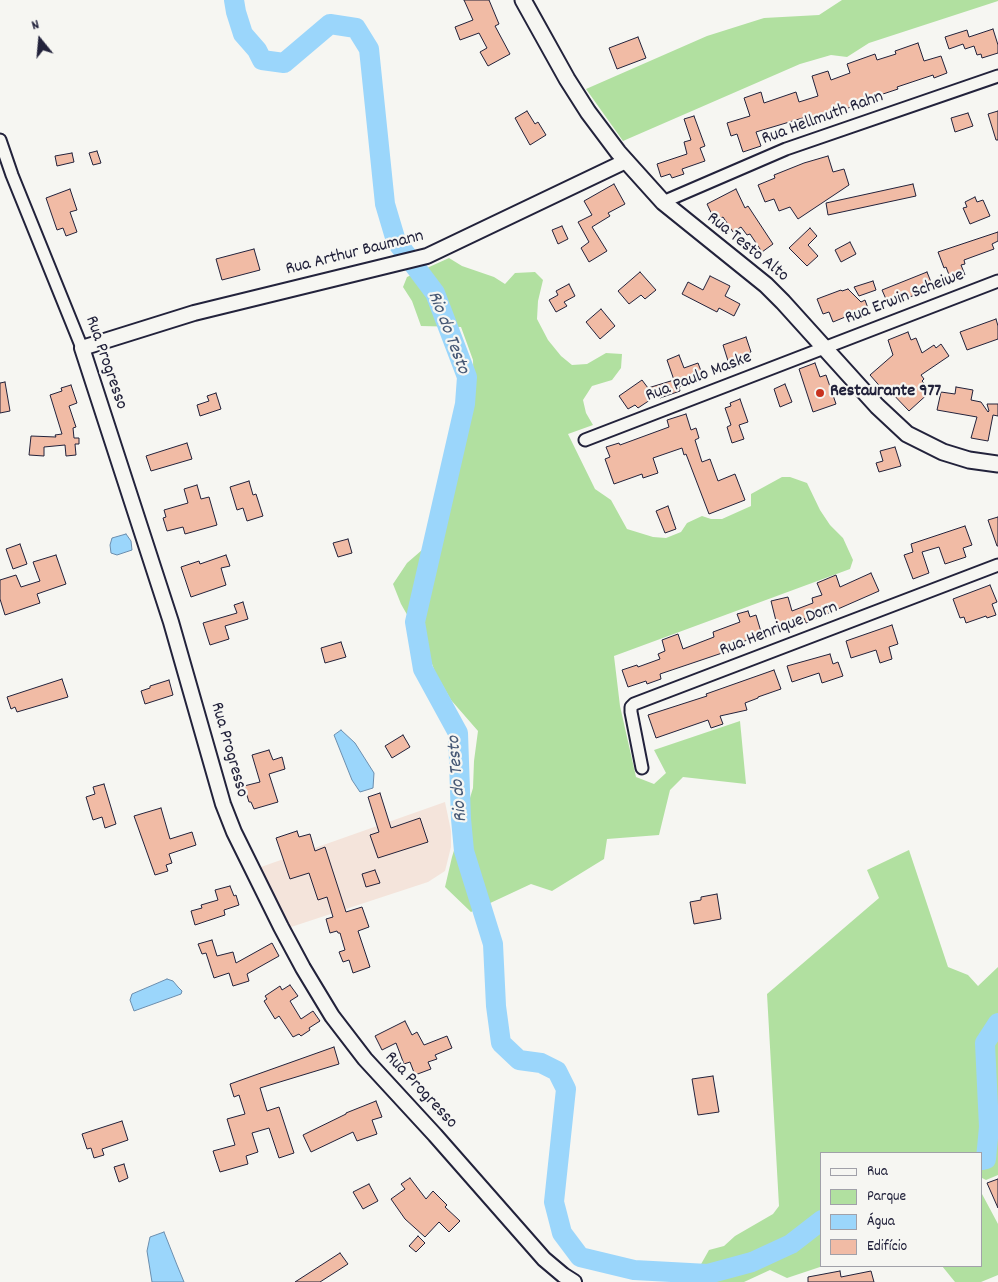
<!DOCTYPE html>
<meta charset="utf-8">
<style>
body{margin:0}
#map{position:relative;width:998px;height:1282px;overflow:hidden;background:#f6f6f2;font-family:Dekko,sans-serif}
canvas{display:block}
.legend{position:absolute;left:820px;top:1152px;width:162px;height:115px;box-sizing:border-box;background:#f6f6f2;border:1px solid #a1a1a9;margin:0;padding:6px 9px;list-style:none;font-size:15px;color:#22223b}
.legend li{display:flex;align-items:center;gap:10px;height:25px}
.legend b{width:25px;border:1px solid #a1a1a9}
.north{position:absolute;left:15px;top:15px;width:50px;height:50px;-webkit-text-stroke:4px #f6f6f2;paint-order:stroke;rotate:343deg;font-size:14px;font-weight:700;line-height:20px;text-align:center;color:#22223b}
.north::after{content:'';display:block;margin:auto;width:18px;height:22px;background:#22223b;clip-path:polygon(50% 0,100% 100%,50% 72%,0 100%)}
</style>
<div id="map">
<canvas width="998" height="1282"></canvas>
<ul class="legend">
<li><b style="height:6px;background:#f6f6f2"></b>Rua</li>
<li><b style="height:14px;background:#b1e0a0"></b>Parque</li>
<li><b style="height:14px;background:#9bd6fb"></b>Água</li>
<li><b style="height:14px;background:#f1bba5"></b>Edifício</li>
</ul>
<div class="north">N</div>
</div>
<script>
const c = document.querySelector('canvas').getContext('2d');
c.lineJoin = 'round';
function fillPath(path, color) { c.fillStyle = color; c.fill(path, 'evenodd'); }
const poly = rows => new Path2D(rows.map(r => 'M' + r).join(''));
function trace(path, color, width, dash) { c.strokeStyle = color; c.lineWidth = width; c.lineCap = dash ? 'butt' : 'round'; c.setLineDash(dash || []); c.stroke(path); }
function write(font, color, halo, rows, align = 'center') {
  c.font = font + ' Dekko,sans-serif'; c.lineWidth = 4.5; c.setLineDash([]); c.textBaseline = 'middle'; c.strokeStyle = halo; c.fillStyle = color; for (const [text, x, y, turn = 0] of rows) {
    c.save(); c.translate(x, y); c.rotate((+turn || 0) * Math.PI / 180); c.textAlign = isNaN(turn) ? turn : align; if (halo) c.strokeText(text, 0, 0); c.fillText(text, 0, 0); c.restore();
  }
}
fillPath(poly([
 [445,802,451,831,451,847,445,871,428,882,291,927,261,867]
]), '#f4e4db');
fillPath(poly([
 [842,0,998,0,998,1,869,43,847,57,831,55,800,64,623,141,586,89,707,36,764,18,819,15],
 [449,258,462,266,494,277,505,284,515,273,535,272,543,280,538,301,537,319,548,340,561,356,572,365,587,364,606,353,622,354,621,368,612,380,592,386,583,400,586,413,593,425,568,434,595,489,611,500,627,529,653,537,666,538,681,532,687,523,702,516,711,519,722,519,751,506,751,494,782,477,790,477,807,483,820,510,830,525,843,538,853,560,850,569,614,656,620,706,636,777,654,784,666,773,654,750,740,721,746,784,683,777,670,790,659,835,607,839,604,859,552,891,531,884,471,912,445,887,452,857,473,788,474,761,478,731,451,700,435,672,426,648,401,604,393,584,407,563,444,531,461,451,474,404,473,360,461,327,421,326,412,301,403,287,407,277],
 [909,850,948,967,968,975,978,986,998,967,998,1175,986,1180,982,1178,982,1153,822,1153,822,1266,823,1266,787,1278,770,1270,744,1282,691,1282,709,1250,724,1246,735,1236,773,1214,779,1206,767,994,879,898,867,870],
 [982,1194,998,1224,998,1275,981,1282,955,1282,942,1266,982,1266]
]), '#b1e0a0');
const water = poly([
 [126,534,131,541,132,550,117,555,111,553,110,545,112,538,126,534],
 [341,730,355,743,374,773,373,788,360,792,352,780,334,735,341,730],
 [167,979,173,981,178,987,182,991,181,994,134,1011,130,1000,132,994,167,979],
 [164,1232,177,1265,184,1282,152,1282,147,1251,150,1237,164,1232]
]);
fillPath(water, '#9bd6fb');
trace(water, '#6b8eae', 1);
trace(poly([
 [234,0,236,12,243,34,257,50,262,60,284,63,330,24,356,28,369,49,385,204,396,241,435,293,467,377,465,404,415,622,423,669,458,733,461,819,464,851,493,944,496,1006,501,1043,519,1060,541,1063,557,1071,566,1089,554,1202,562,1233,580,1257,634,1270,708,1274,752,1262,791,1244,822,1220],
 [982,1160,986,1159,989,1127,985,1043,998,1023]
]), '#9bd6fb', 20);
const building = poly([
 [464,0,489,0,499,24,495,26,510,54,488,66,480,52,487,48,479,33,460,40,455,27,473,20,464,0],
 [993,29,998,45,998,53,982,58,981,54,977,55,974,46,965,49,963,44,949,49,945,37,967,30,969,37,993,29],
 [638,37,646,58,617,69,609,48,638,37],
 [918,43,924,61,941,56,947,73,934,78,933,75,897,87,898,89,853,104,854,106,808,122,806,117,756,132,761,146,743,152,737,134,731,136,727,123,750,116,744,98,761,92,764,103,796,92,799,102,818,96,812,76,828,71,831,80,850,73,847,64,875,54,877,60,896,54,895,51,918,43],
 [527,111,535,124,538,122,546,135,530,145,515,118,527,111],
 [998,111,998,140,996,140,988,114,998,111],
 [968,113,973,126,955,132,951,118,968,113],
 [694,116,705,146,700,148,705,161,682,169,684,174,672,178,670,174,661,177,657,164,687,154,684,142,691,140,684,119,694,116],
 [97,151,101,163,93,165,89,153,97,151],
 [72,153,74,162,57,166,55,156,72,153],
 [828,156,833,172,844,169,849,185,798,219,790,207,779,211,774,199,765,202,758,185,775,178,774,175,804,163,828,156],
 [614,184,625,204,608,213,610,216,592,227,607,251,589,262,581,248,589,242,578,222,592,215,584,201,614,184],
 [913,184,916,196,828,215,826,203,913,184],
 [70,189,77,210,70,212,77,232,66,236,63,228,57,230,46,198,70,189],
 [736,189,745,208,748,206,773,244,762,252,750,234,747,235,741,227,733,232,723,217,715,221,707,204,736,189],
 [975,197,977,202,983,200,990,216,970,224,963,208,967,207,965,202,975,197],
 [562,226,568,239,558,244,552,230,562,226],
 [810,228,817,236,808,245,818,256,807,266,789,248,810,228],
 [998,232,998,241,992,244,994,249,964,260,965,264,961,265,965,275,951,280,946,267,944,268,938,252,998,232],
 [850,242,856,254,841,262,835,250,850,242],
 [254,249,260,270,222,280,216,259,254,249],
 [640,272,656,290,645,299,641,295,629,304,618,291,640,272],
 [927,272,933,287,889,306,882,290,927,272],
 [710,276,730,286,725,296,740,304,734,316,719,308,717,312,682,294,688,282,703,290,710,276],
 [873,281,876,290,859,296,854,287,873,281],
 [569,284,575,296,564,302,567,306,556,312,549,300,558,295,556,291,569,284],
 [848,289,861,302,865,300,869,311,856,315,855,313,833,322,829,312,823,314,817,299,841,290,842,291,848,289],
 [601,309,615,326,600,339,586,322,601,309],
 [996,319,998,326,998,339,967,350,960,332,996,319],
 [908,332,911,340,916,338,922,353,934,345,936,348,941,344,949,356,921,375,924,379,922,381,931,391,909,411,887,388,884,391,870,375,893,355,888,340,908,332],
 [746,337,751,352,742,355,744,359,729,364,723,345,746,337],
 [679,355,684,368,698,363,704,379,679,387,680,391,660,398,659,394,638,408,635,405,628,409,619,396,642,380,648,388,674,380,667,360,679,355],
 [815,363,820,377,826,375,836,404,813,412,799,369,815,363],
 [5,382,10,411,0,413,0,383,5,382],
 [785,384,792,402,780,407,774,389,785,384],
 [71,385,77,403,69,406,76,427,73,428,74,438,79,438,79,444,75,444,76,455,66,456,65,445,44,447,44,456,29,455,31,436,56,437,55,435,62,434,50,395,62,391,61,388,71,385],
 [956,387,973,390,971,400,981,402,988,412,989,411,987,404,998,404,998,416,993,415,988,441,971,438,977,417,937,410,941,392,955,394,956,387],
 [216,393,221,409,200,416,197,405,209,401,207,396,216,393],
 [740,399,748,422,739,425,744,439,732,443,727,427,731,425,725,408,731,406,730,403,740,399],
 [686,414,691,430,696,428,699,438,695,440,702,462,710,459,718,481,735,474,745,500,709,514,686,454,684,455,682,448,653,458,658,473,643,478,642,474,614,484,605,459,610,457,606,447,619,443,620,445,669,427,667,420,686,414],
 [187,443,192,459,151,471,146,456,187,443],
 [895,447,901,466,879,472,876,463,883,461,880,451,895,447],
 [249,481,253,495,256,494,263,516,247,521,243,508,237,510,230,487,249,481],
 [197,485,201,499,209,497,217,525,185,534,183,527,167,531,163,518,166,517,164,510,188,503,184,489,197,485],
 [668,506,676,529,665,533,656,511,668,506],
 [998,517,998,546,997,546,988,520,998,517],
 [965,526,972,545,963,548,966,557,945,564,939,547,922,552,929,573,913,579,904,555,913,552,911,544,965,526],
 [348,539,352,553,338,557,333,543,348,539],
 [20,544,27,564,13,569,6,549,20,544],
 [56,555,66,584,37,594,40,603,5,615,0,599,0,580,16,575,21,587,40,581,33,562,56,555],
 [226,555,230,566,221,568,226,585,191,597,181,567,199,561,200,564,226,555],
 [871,573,879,591,806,623,804,618,777,625,771,601,788,597,792,611,813,603,812,598,822,595,817,583,836,575,840,587,871,573],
 [990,585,997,602,992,604,996,615,987,618,986,616,966,623,964,617,960,618,953,599,990,585],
 [243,602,248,619,225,626,229,639,210,645,203,623,237,613,234,605,243,602],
 [748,611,750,617,756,615,762,635,733,645,734,649,660,674,661,679,647,684,646,681,628,687,622,670,637,665,638,667,660,659,658,654,665,651,662,640,678,634,683,649,714,637,713,632,740,622,737,614,748,611],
 [892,625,898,644,889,647,892,659,880,663,876,650,851,658,846,641,892,625],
 [341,642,346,657,325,663,321,648,341,642],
 [830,654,833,664,838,662,843,676,822,683,819,673,792,682,787,666,830,654],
 [774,670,781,689,758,697,758,698,745,703,747,710,720,716,723,724,711,728,708,720,656,738,648,715,707,696,706,694,774,670],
 [62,679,68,697,17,712,15,707,11,709,7,697,62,679],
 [169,680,173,695,145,704,141,691,150,688,150,686,169,680],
 [403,735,410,747,392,758,385,746,403,735],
 [269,750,273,760,282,757,285,769,269,774,278,802,254,809,251,802,249,802,244,786,260,782,252,755,269,750],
 [104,784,116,824,105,828,102,817,93,820,86,797,95,794,93,787,104,784],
 [380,793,391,828,420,818,428,842,378,858,370,835,379,832,368,797,380,793],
 [161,808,170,839,192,832,196,845,169,854,172,863,166,865,168,871,155,875,134,816,161,808],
 [297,831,299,837,310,834,315,851,325,847,346,912,362,907,369,927,358,931,370,967,353,973,349,960,343,962,339,952,345,950,340,933,338,933,337,931,330,933,326,919,333,917,327,897,318,900,309,873,290,879,276,838,297,831],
 [375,870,380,883,366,887,362,874,375,870],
 [230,886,234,896,236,895,239,905,224,910,225,915,195,925,191,911,202,908,201,905,218,900,215,890,230,886],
 [717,894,721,919,694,924,690,902,701,900,701,897,717,894],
 [212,940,217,956,233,952,236,963,272,943,279,956,247,974,249,981,233,986,229,973,214,978,206,953,202,954,198,944,212,940],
 [290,985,298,996,290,1001,301,1019,313,1011,320,1021,309,1028,310,1030,301,1036,299,1034,293,1037,279,1016,275,1019,264,1001,267,999,265,996,280,986,282,990,290,985],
 [405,1021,412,1035,417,1032,424,1045,447,1036,452,1048,435,1055,437,1059,428,1062,431,1069,415,1075,410,1062,404,1064,396,1043,382,1050,375,1036,405,1021],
 [334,1047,339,1064,260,1088,267,1111,279,1107,294,1153,279,1158,269,1128,252,1133,258,1152,246,1156,248,1164,220,1172,213,1151,235,1145,227,1119,245,1114,239,1095,234,1097,230,1084,334,1047],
 [713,1076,719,1112,698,1115,692,1079,713,1076],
 [376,1101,382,1117,372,1120,377,1134,357,1141,353,1132,311,1152,303,1135,346,1114,346,1113,376,1101],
 [122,1121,128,1140,102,1149,104,1155,94,1158,91,1148,87,1149,82,1134,122,1121],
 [124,1164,128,1178,119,1182,114,1167,124,1164],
 [410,1178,426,1199,433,1191,447,1205,445,1207,460,1221,449,1232,439,1222,425,1237,405,1219,391,1199,405,1189,401,1184,410,1178],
 [998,1179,998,1208,987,1183,998,1179],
 [369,1184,378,1201,363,1209,353,1192,369,1184],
 [418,1236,425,1243,416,1252,409,1246,418,1236],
 [340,1253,348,1264,320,1282,295,1282,340,1253],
 [840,1271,841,1277,871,1271,874,1282,808,1282,808,1277,840,1271]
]);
fillPath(building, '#f1bba5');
trace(building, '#22223b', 1);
const minor = poly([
 [0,140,12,175,82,348],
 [663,202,786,149,998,76],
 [585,440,998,281],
 [642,768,631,712,631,707,634,704,998,565]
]);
const tertiary = poly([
 [574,1282,563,1275,544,1259,435,1135,365,1059,332,1016,303,968,281,927,234,832,223,804,171,622,82,348,194,313,427,256,626,161]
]);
const secondary = poly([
 [523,0,567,79,588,112,618,152,663,202,766,285,783,302,877,406,907,434,943,452,969,460,998,464]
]);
trace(minor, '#22223b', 15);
trace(tertiary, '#22223b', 18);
trace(secondary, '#22223b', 19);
trace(minor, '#f6f6f2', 11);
trace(tertiary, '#f6f6f2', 14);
trace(secondary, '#f6f6f2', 15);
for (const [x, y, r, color] of [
 [820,393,5,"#c8321e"]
]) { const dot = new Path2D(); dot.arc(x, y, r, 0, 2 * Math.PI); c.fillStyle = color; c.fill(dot); trace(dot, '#f6f6f2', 2); }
write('18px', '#22223b', '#f6f6f2', [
 ["Rua Hellmuth Rahn",823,119,-20],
 ["Rua Testo Alto",747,248,39],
 ["Rua Arthur Baumann",355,254,-14],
 ["Rua Erwin Scheiwe",905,298,-21],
 ["Rua Progresso",105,363,71],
 ["Rua Paulo Maske",699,378,-21],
 ["Rua Henrique Dorn",779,630,-21],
 ["Rua Progresso",228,750,74],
 ["Rua Progresso",420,1091,47]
]);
write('bold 18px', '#22223b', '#f6f6f2', [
 ["Restaurante 977",830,393]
], 'left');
write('italic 19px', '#465875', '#f6f6f2', [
 ["Rio do Testo",447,333,69],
 ["Rio do Testo",459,779,-95]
]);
</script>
